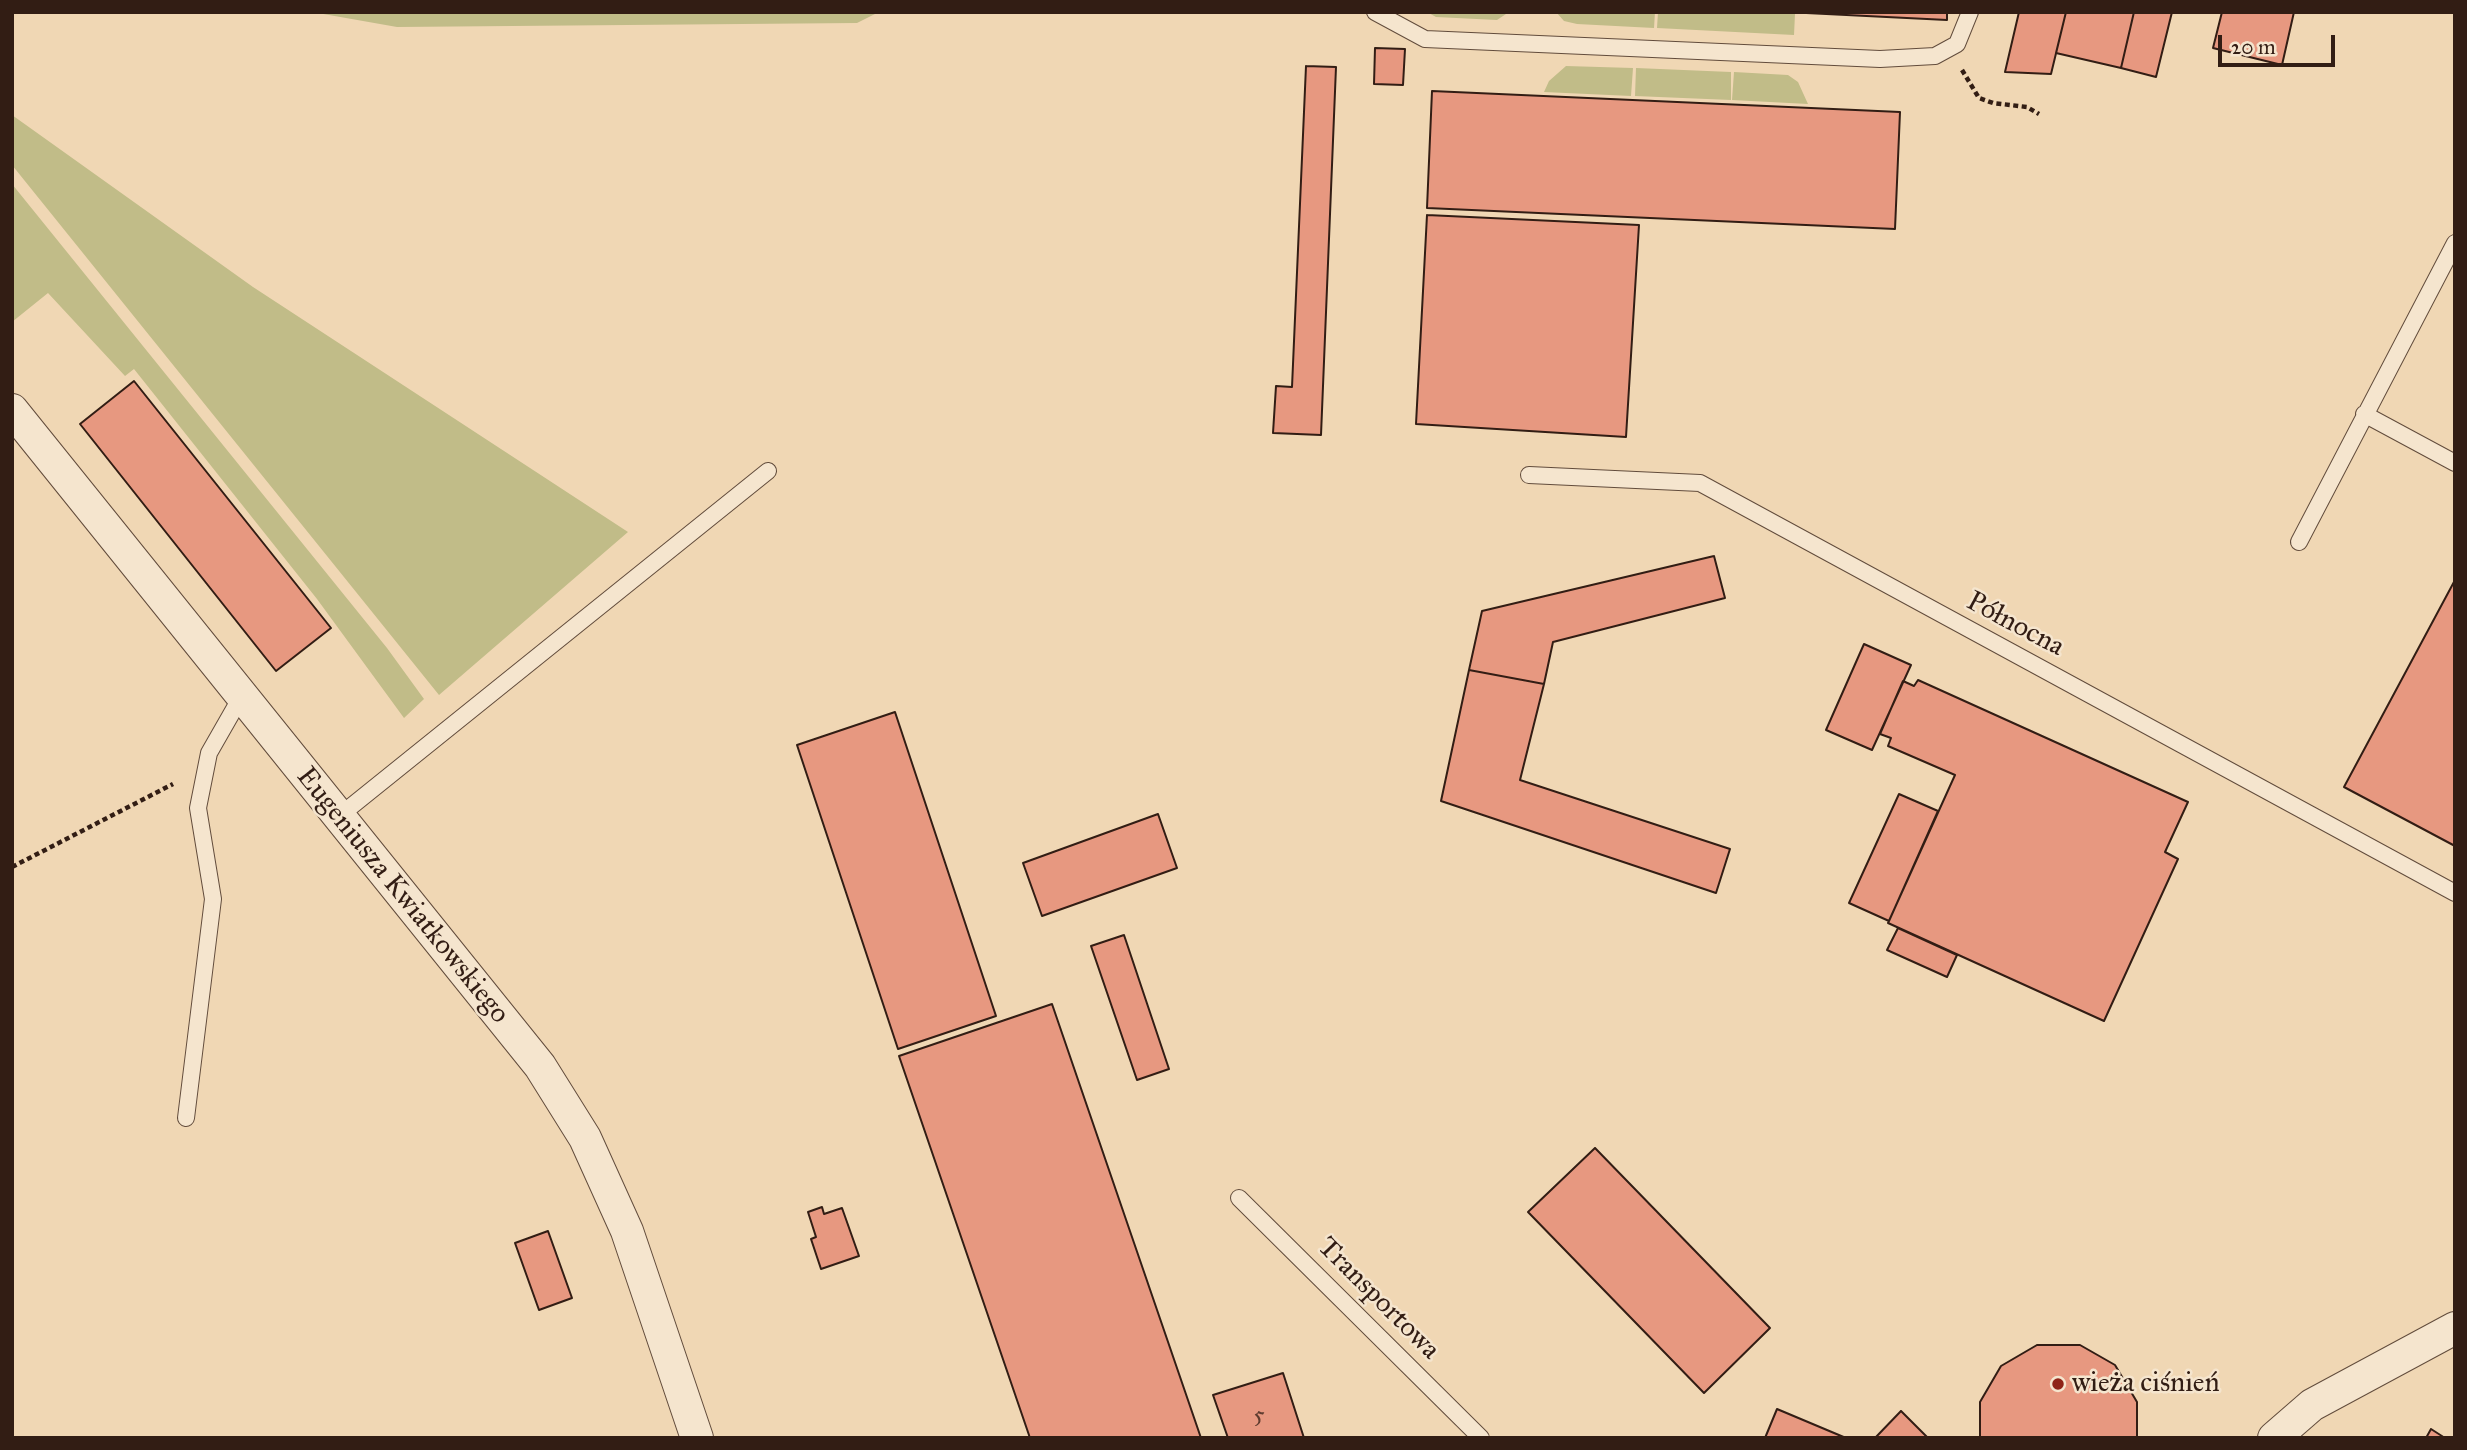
<!DOCTYPE html>
<meta charset="utf-8">
<style>
body{margin:0}
#map{position:relative;width:2467px;height:1450px;overflow:hidden;background:#f0d7b4;font-family:"IM FELL Great Primer",serif}
canvas{display:block}
.frame{position:absolute;inset:0;border:14px solid #321d14;pointer-events:none}
.scale{position:absolute;left:2218px;top:35px;width:117px;height:32px;box-sizing:border-box;border:4px solid #321d14;border-top:0;padding-left:9px;font-size:21px;line-height:24px;white-space:nowrap;color:#321d14;-webkit-text-stroke:5px #f5e5ce;paint-order:stroke}
</style>
<div id="map">
<canvas width="2467" height="1450"></canvas>
<div class="frame"></div>
<div class="scale">20 m</div>
</div>
<script>
const c = document.querySelector('canvas').getContext('2d');
c.lineJoin = 'round';
function fillPath(path, color) { c.fillStyle = color; c.fill(path, 'evenodd'); }
const poly = rows => new Path2D(rows.map(r => 'M' + r).join(''));
function trace(path, color, width, dash) { c.strokeStyle = color; c.lineWidth = width; c.lineCap = dash ? 'butt' : 'round'; c.setLineDash(dash || []); c.stroke(path); }
function write(font, color, halo, rows, align = 'center') {
  c.font = font + ' "IM FELL Great Primer",serif'; c.lineWidth = 5; c.setLineDash([]); c.textBaseline = 'middle'; c.strokeStyle = halo; c.fillStyle = color; for (const [text, x, y, turn = 0] of rows) {
    c.save(); c.translate(x, y); c.rotate((+turn || 0) * Math.PI / 180); c.textAlign = isNaN(turn) ? turn : align; if (halo) c.strokeText(text, 0, 0); c.fillText(text, 0, 0); c.restore();
  }
}
fillPath(poly([
 [312,12,879,12,857,23,397,27],
 [1427,12,1509,12,1497,20,1436,17],
 [1556,12,1655,12,1654,28,1577,24,1564,21],
 [1658,12,1795,14,1794,35,1657,28],
 [1566,66,1633,68,1631,96,1544,92,1549,81],
 [1636,68,1731,72,1731,100,1635,96],
 [1734,72,1788,75,1798,82,1808,104,1732,100],
 [12,115,253,287,628,532,439,695,12,165],
 [12,184,387,648,424,699,404,718,317,599,134,369,125,376,48,293,12,322]
]), '#c1bc88');
const building = poly([
 [1786,12,1947,12,1947,20,1786,12],
 [2019,12,2066,12,2051,74,2005,72,2019,12],
 [2066,12,2134,12,2121,68,2056,53,2066,12],
 [2134,12,2172,12,2156,77,2121,68,2134,12],
 [2222,12,2294,12,2282,65,2213,48,2222,12],
 [1375,48,1405,49,1403,85,1374,84,1375,48],
 [1306,66,1336,67,1321,435,1273,433,1276,386,1292,387,1306,66],
 [1432,91,1900,112,1895,229,1427,208,1432,91],
 [1427,215,1639,225,1626,437,1416,424,1427,215],
 [134,381,331,628,276,671,80,424,134,381],
 [1714,556,1725,598,1553,642,1544,684,1469,670,1482,611,1714,556],
 [2455,580,2455,846,2344,787,2455,580],
 [1864,644,1911,665,1872,750,1826,730,1864,644],
 [1469,670,1544,684,1520,780,1730,849,1716,893,1441,801,1469,670],
 [1918,680,2188,802,2165,852,2178,859,2104,1021,1888,923,1955,775,1888,746,1891,738,1880,734,1903,681,1914,686,1918,680],
 [895,712,996,1016,898,1049,797,745,895,712],
 [1899,794,1938,811,1889,921,1849,903,1899,794],
 [1158,814,1177,868,1042,916,1023,863,1158,814],
 [1898,928,1957,955,1947,977,1887,950,1898,928],
 [1124,935,1169,1069,1137,1080,1091,946,1124,935],
 [1052,1004,1201,1438,1030,1438,899,1056,1052,1004],
 [1595,1148,1770,1328,1704,1393,1528,1212,1595,1148],
 [822,1207,824,1214,842,1208,859,1256,821,1269,811,1239,816,1237,808,1212,822,1207],
 [548,1231,572,1298,539,1310,515,1243,548,1231],
 [2037,1345,2080,1345,2115,1365,2137,1402,2137,1438,1980,1438,1980,1402,2001,1366,2037,1345],
 [1283,1373,1304,1438,1228,1438,1213,1395,1283,1373],
 [1777,1409,1846,1438,1765,1438,1777,1409],
 [1901,1411,1928,1438,1875,1438,1901,1411],
 [2431,1429,2445,1438,2426,1438,2431,1429]
]);
fillPath(building, '#e79880');
trace(building, '#321d14', 2);
const service = poly([
 [1375,12,1425,39,1880,59,1935,56,1957,44,1970,12],
 [2364,414,2455,463],
 [1529,475,1700,483,2455,893],
 [2299,542,2455,243],
 [338,817,768,471],
 [186,1118,213,899,198,808,209,753,241,697],
 [1239,1198,1481,1438]
]);
const minor = poly([
 [12,410,540,1066,585,1138,627,1231,697,1438],
 [2274,1438,2312,1405,2455,1328]
]);
trace(service, '#624c3c', 18);
trace(minor, '#624c3c', 34);
trace(poly([
 [1962,70,1979,98,1993,103,2027,107,2039,114],
 [12,867,173,784]
]), '#321d14', 4.5, [5, 3.5]);
trace(service, '#f5e5ce', 16);
trace(minor, '#f5e5ce', 32);
for (const [x, y, r, color] of [
 [2058,1384,7,"#8f2418"]
]) { const dot = new Path2D(); dot.arc(x, y, r, 0, 2 * Math.PI); c.fillStyle = color; c.fill(dot); trace(dot, '#f5e5ce', 2.5); }
write('24px', '#5f3c2f', null, [
 ["5",1259,1416]
]);
write('28px', '#321d14', '#f5e5ce', [
 ["Północna",2015,625,28],
 ["Eugeniusza Kwiatkowskiego",402,896,51],
 ["Transportowa",1378,1299,45]
]);
write('28px', '#321d14', '#f5e5ce', [
 ["wieża ciśnień",2072,1384]
], 'left');
</script>
